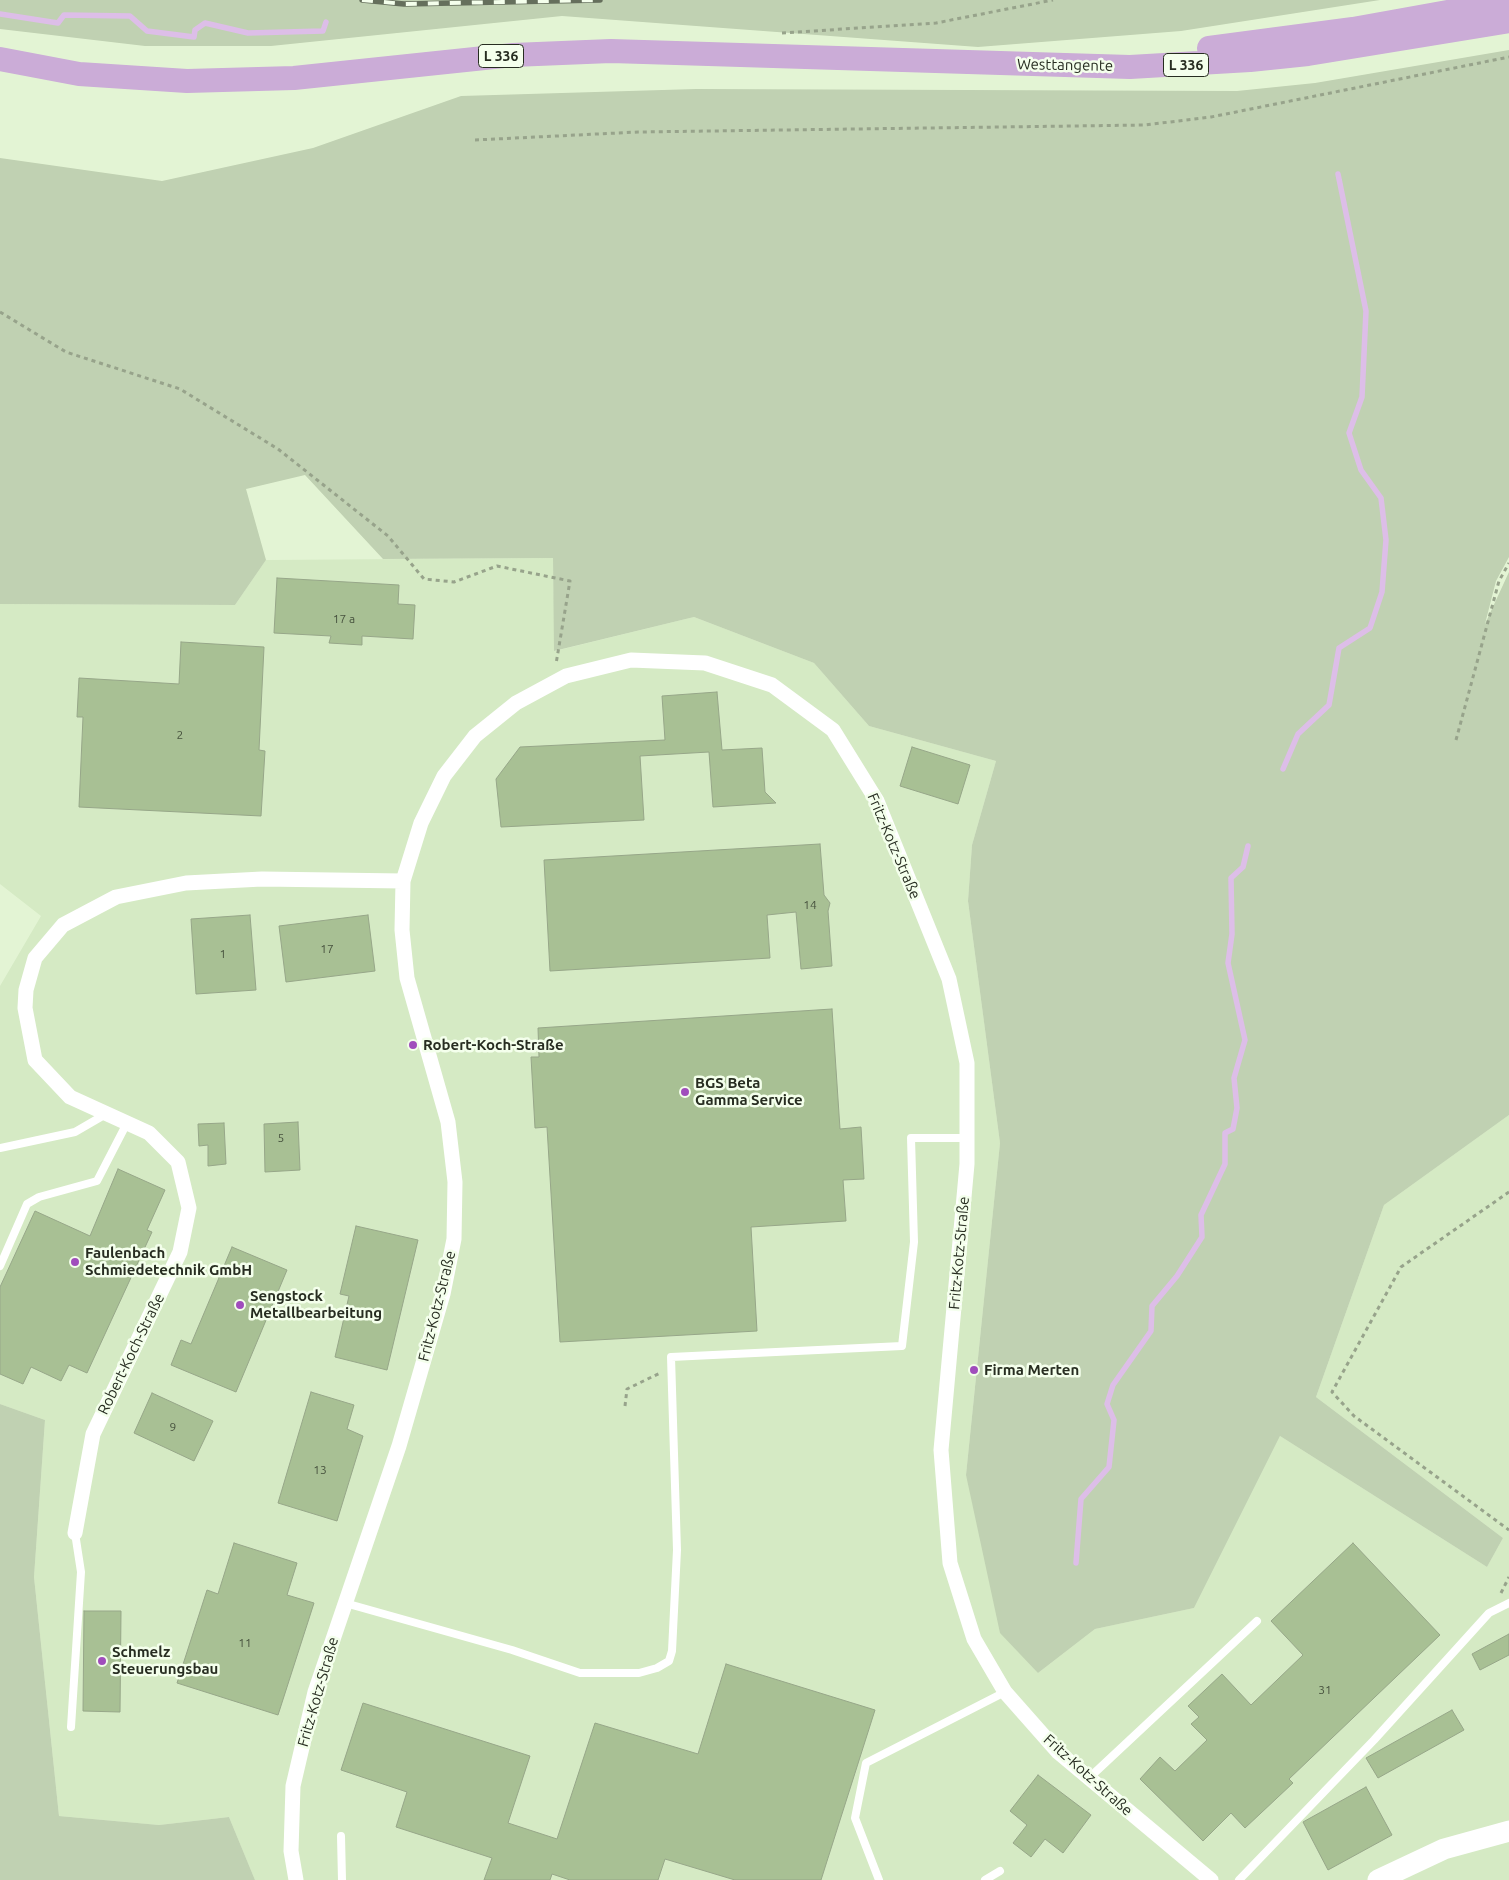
<!DOCTYPE html>
<meta charset="utf-8">
<style>
body{margin:0}
canvas{display:block;background:#e3f4d4}
</style>
<canvas width="1509" height="1880"></canvas>
<script>
const c = document.querySelector('canvas').getContext('2d');
c.lineJoin = 'round';
function fillPath(path, color) { c.fillStyle = color; c.fill(path, 'evenodd'); }
const poly = rows => new Path2D(rows.map(r => 'M' + r).join(''));
function trace(path, color, width, dash) { c.strokeStyle = color; c.lineWidth = width; c.lineCap = dash ? 'butt' : 'round'; c.setLineDash(dash || []); c.stroke(path); }
function write(font, color, halo, rows, align = 'center') {
  c.font = font + ' Ubuntu,sans-serif'; c.lineWidth = 5; c.setLineDash([]); c.textBaseline = 'middle'; c.strokeStyle = halo; c.fillStyle = color; for (const [text, x, y, turn = 0] of rows) {
    c.save(); c.translate(x, y); c.rotate((+turn || 0) * Math.PI / 180); c.textAlign = isNaN(turn) ? turn : align; if (halo) c.strokeText(text, 0, 0); c.fillText(text, 0, 0); c.restore();
  }
}
fillPath(poly([
 [553,558,555,651,694,617,814,663,869,726,996,761,972,845,968,901,1000,1143,966,1475,1038,1673,1095,1629,1194,1608,1280,1436,1487,1567,1503,1538,1316,1397,1384,1205,1509,1115,1509,1880,255,1880,229,1817,159,1825,59,1816,34,1577,45,1420,0,1404,0,986,41,916,0,884,0,604,235,605,266,560]
]), '#d5eac4');
fillPath(poly([
 [0,0,1380,0,1181,31,978,47,562,16,271,46,145,46,0,29],
 [1509,50,1509,557,1496,581,1485,624,1509,572,1509,1115,1384,1205,1316,1397,1503,1538,1487,1567,1280,1436,1194,1608,1095,1629,1038,1673,1000,1633,966,1475,1000,1143,968,901,972,845,996,761,869,726,814,663,694,617,554,651,553,558,383,559,305,475,246,489,266,560,235,605,0,604,0,158,162,181,313,148,461,96,696,89,1237,91,1315,83],
 [0,1404,45,1420,34,1577,59,1816,159,1825,229,1817,255,1880,0,1880]
]), '#c0d1b2');
trace(poly([
 [0,14,58,23,64,15,130,16,147,31,194,37,195,30,205,23,248,33,323,31,326,22],
 [1283,769,1298,734,1329,705,1339,648,1370,628,1382,592,1386,540,1381,498,1361,470,1349,433,1362,397,1366,311,1338,174],
 [1076,1563,1081,1499,1109,1467,1114,1420,1107,1404,1113,1385,1151,1331,1152,1306,1177,1276,1202,1237,1201,1215,1225,1164,1225,1133,1233,1129,1237,1108,1234,1078,1245,1040,1228,963,1232,934,1231,878,1243,867,1248,846]
]), '#ddbee8', 5.5);
const building = poly([
 [277,578,399,585,398,604,415,605,413,639,362,636,362,645,329,643,331,636,274,633,277,578],
 [181,642,264,647,259,750,265,751,261,816,79,807,83,717,77,717,79,678,179,684,181,642],
 [717,692,722,750,762,748,765,792,776,803,713,807,709,752,640,756,644,820,501,827,496,779,520,747,665,740,662,696,717,692],
 [912,747,970,765,958,804,900,786,912,747],
 [820,844,824,895,830,903,828,911,832,966,801,969,796,912,767,915,770,958,550,971,544,860,820,844],
 [250,915,256,990,196,994,191,919,250,915],
 [368,915,375,971,286,982,279,926,368,915],
 [832,1009,840,1129,861,1127,864,1179,843,1180,846,1221,751,1227,757,1331,560,1342,547,1127,535,1128,531,1057,539,1057,538,1028,832,1009],
 [298,1122,300,1170,265,1172,264,1124,298,1122],
 [224,1123,226,1164,208,1166,208,1145,199,1146,198,1124,224,1123],
 [118,1169,165,1190,147,1230,152,1232,87,1373,69,1365,61,1381,31,1367,23,1384,0,1374,0,1287,35,1211,90,1236,118,1169],
 [356,1226,418,1240,387,1370,335,1357,349,1296,340,1294,356,1226],
 [232,1247,287,1270,236,1392,171,1365,181,1340,191,1344,232,1247],
 [311,1392,354,1405,347,1429,363,1436,337,1521,278,1503,311,1392],
 [152,1393,213,1421,194,1461,134,1433,152,1393],
 [234,1543,297,1563,287,1595,314,1603,278,1715,177,1683,207,1590,218,1594,234,1543],
 [1353,1543,1440,1635,1289,1779,1293,1783,1245,1828,1231,1813,1203,1841,1140,1779,1160,1757,1175,1771,1207,1740,1191,1724,1199,1717,1188,1706,1222,1674,1251,1705,1303,1655,1271,1621,1353,1543],
 [84,1611,121,1611,120,1712,83,1711,84,1611],
 [1509,1634,1509,1655,1480,1670,1472,1654,1509,1634],
 [726,1664,875,1710,821,1880,735,1880,665,1859,658,1880,570,1880,552,1874,550,1880,484,1880,492,1858,396,1827,407,1792,341,1770,363,1703,530,1756,508,1823,557,1839,595,1723,698,1754,726,1664],
 [1452,1710,1464,1730,1378,1778,1366,1758,1452,1710],
 [1038,1775,1091,1815,1063,1853,1045,1839,1031,1857,1013,1843,1027,1825,1010,1811,1038,1775],
 [1366,1787,1392,1835,1328,1870,1303,1822,1366,1787]
]);
fillPath(building, '#a8c094');
trace(building, '#97a789', 1);
trace(poly([
 [782,33,936,23,1053,0],
 [475,140,638,132,1145,125,1211,117,1509,57],
 [0,312,66,352,180,389,278,449,388,536,424,579,454,582,497,566,570,581,556,664],
 [1456,740,1499,581,1509,563],
 [1509,1192,1401,1267,1332,1392,1354,1416,1509,1530],
 [625,1406,627,1389,660,1373],
 [1501,1593,1509,1577]
]), '#97a38b', 3, [4, 4]);
trace(poly([
 [0,1148,75,1132,106,1114],
 [0,1266,27,1204,39,1197,97,1181,127,1123],
 [345,1603,512,1650,580,1673,639,1673,657,1668,669,1661,672,1651,677,1550,671,1357,902,1346,914,1242,911,1138,967,1138],
 [71,1727,81,1572,75,1533],
 [1089,1778,1257,1621],
 [341,1836,342,1880],
 [879,1880,855,1818,866,1763,1005,1692],
 [985,1880,1000,1871],
 [1239,1880,1374,1740,1489,1613,1509,1603]
]), '#fff', 8);
trace(poly([
 [75,1533,93,1434,180,1252,189,1208,178,1162,149,1133,70,1097,35,1060,25,1008,26,990,35,958,63,925,116,897,186,883,262,879,403,881],
 [296,1880,291,1851,293,1786,315,1692,399,1446,443,1294,454,1239,455,1182,448,1122,407,978,402,930,403,881,421,823,444,776,475,736,516,703,566,676,631,660,705,663,772,685,833,730,877,801,949,979,967,1063,967,1164,941,1450,950,1563,974,1639,1005,1692,1058,1752,1211,1880]
]), '#fff', 15);
trace(poly([
 [1378,1880,1444,1849,1509,1831]
]), '#fff', 21);
trace(poly([
 [1209,48,1353,29,1509,1],
 [0,59,79,74,187,81,294,78,513,55,611,51,1130,67,1250,60,1308,54,1509,21]
]), '#cbacd7', 24);
const rail = poly([
 [362,0,404,4,600,0]
]);
trace(rail, '#656f5c', 5.5);
trace(rail, '#f4ffec', 4, [11]);
for (const [x, y, r, color] of [
 [413,1045,5,"#a04dbc"],
 [685,1092,5,"#a04dbc"],
 [75,1262,5,"#a04dbc"],
 [240,1305,5,"#a04dbc"],
 [974,1370,5,"#a04dbc"],
 [102,1661,5,"#a04dbc"]
]) { const dot = new Path2D(); dot.arc(x, y, r, 0, 2 * Math.PI); c.fillStyle = color; c.fill(dot); trace(dot, '#f4ffec', 2); }
write('12px', '#47523e', null, [
 ["17 a",344,619],
 ["2",180,735],
 ["14",810,905],
 ["17",327,949],
 ["1",223,954],
 ["5",281,1138],
 ["9",173,1427],
 ["13",320,1470],
 ["11",245,1643],
 ["31",1325,1690]
]);
for (const [x, y, w] of [
 [501,56,45],
 [1186,65,45]
]) { const box = new Path2D(); box.roundRect(x - w / 2, y - 11.5, w, 23, 4); c.fillStyle = '#f4ffec'; c.fill(box); trace(box, '#272d21', 1); }
write('bold 14px', '#272d21', null, [
 ["L 336",501,56],
 ["L 336",1186,65]
]);
write('15px', '#272d21', '#f4ffec', [
 ["Westtangente",1065,65,1],
 ["Fritz-Kotz-Straße",894,846,67],
 ["Fritz-Kotz-Straße",959,1253,-85],
 ["Fritz-Kotz-Straße",437,1306,-76],
 ["Robert-Koch-Straße",131,1354,-64],
 ["Fritz-Kotz-Straße",318,1692,-74],
 ["Fritz-Kotz-Straße",1088,1775,42]
]);
write('bold 15px', '#272d21', '#f4ffec', [
 ["Robert-Koch-Straße",423,1045],
 ["BGS Beta",695,1083],
 ["Gamma Service",695,1100],
 ["Faulenbach",85,1253],
 ["Schmiedetechnik GmbH",85,1270],
 ["Sengstock",250,1296],
 ["Metallbearbeitung",250,1313],
 ["Firma Merten",984,1370],
 ["Schmelz",112,1652],
 ["Steuerungsbau",112,1669]
], 'left');
</script>
